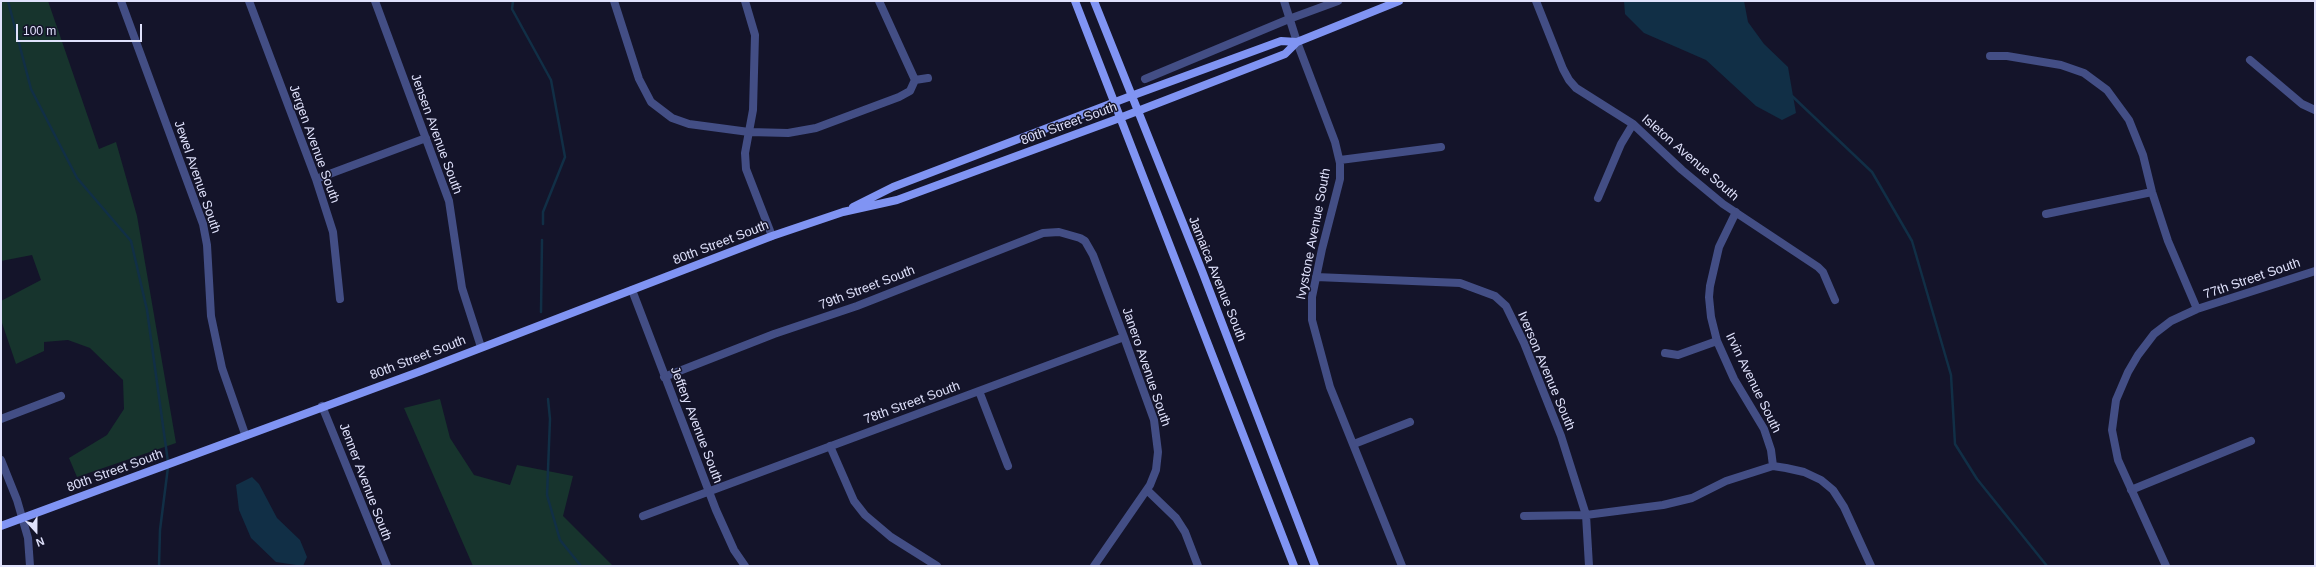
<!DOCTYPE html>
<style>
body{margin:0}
#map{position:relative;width:2316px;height:567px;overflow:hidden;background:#14142a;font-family:Helvetica,sans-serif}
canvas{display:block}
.frame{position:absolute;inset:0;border:2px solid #e0e2fc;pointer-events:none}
.north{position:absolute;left:16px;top:511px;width:40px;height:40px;-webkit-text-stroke:3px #14142a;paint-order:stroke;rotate:159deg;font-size:11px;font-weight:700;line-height:16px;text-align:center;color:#e0e2fc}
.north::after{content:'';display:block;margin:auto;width:14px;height:18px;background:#e0e2fc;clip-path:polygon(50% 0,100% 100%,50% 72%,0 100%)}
.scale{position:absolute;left:16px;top:24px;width:126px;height:18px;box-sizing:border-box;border:2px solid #e0e2fc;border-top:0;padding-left:5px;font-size:12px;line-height:14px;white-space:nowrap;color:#e0e2fc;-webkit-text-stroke:3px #14142a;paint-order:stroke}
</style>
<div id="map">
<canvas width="2316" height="567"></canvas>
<div class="frame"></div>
<div class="north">N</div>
<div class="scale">100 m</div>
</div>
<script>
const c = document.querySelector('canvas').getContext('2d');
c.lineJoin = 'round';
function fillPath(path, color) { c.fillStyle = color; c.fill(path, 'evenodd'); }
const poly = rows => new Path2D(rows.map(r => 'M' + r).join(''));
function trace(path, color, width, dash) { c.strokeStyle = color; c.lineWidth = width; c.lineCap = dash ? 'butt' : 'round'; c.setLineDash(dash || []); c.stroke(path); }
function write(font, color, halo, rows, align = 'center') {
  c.font = font + ' Helvetica,sans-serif'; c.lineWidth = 3; c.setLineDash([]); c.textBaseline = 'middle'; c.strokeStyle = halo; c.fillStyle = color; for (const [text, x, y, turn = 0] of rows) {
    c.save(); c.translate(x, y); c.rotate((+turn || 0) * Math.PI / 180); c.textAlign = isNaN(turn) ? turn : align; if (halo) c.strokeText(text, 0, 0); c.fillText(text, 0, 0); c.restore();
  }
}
fillPath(poly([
 [1,1,48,1,99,149,116,142,137,216,176,443,77,477,69,458,107,435,124,409,123,380,90,348,68,340,44,342,44,351,16,364,1,320,1,301,41,280,32,255,1,261],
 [440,399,450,438,474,475,510,485,517,465,573,476,563,516,613,566,473,566,404,408]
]), '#17342d');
fillPath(poly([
 [1624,1,1744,1,1748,22,1764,44,1788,67,1796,113,1782,120,1756,106,1706,60,1644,33,1625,14],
 [252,477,259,484,277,518,300,540,307,557,303,566,276,562,251,538,239,510,236,485]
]), '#112f46');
trace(poly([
 [8,1,31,89,77,178,131,241,147,310,168,462],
 [513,1,512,9,551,80,565,157,543,212,543,224],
 [1792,96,1872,172,1912,241,1951,375,1955,444,1977,479,2047,566],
 [541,312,542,240],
 [548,399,550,419,547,495,560,540,581,566],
 [159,566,160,530,168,467]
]), '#112f46', 2.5);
trace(poly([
 [121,1,203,224,207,245,211,316,222,368,245,434],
 [249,1,316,179,333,232,340,299],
 [375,1,449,201,462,288,481,347],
 [614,1,639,79,651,102,672,118,689,124,749,132,788,133,816,128,899,97,910,91,915,80],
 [745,1,755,35,753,110,745,153,746,169,772,236],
 [879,1,915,80],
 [1284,1,1297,42,1335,142,1340,163,1340,179,1322,249,1312,297,1312,320,1330,387,1402,566],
 [1536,1,1563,69,1569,80,1576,88,1633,124,1682,170,1723,204,1818,267,1823,272,1835,300],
 [1990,56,2007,56,2061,65,2084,73,2107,90,2129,120,2143,155,2152,192,2168,241,2197,309],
 [2250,60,2302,104,2315,110],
 [1145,79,1289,19,1338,1],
 [915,80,928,78],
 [1340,160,1441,147],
 [316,179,426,138],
 [1598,198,1621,144,1633,124],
 [1736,212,1719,247,1710,286,1709,297,1711,317,1717,341,1734,379,1764,429,1771,450,1773,466],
 [2046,214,2152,192],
 [1316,277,1460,283,1495,296,1506,306,1524,343,1561,436,1586,515,1589,566],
 [632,290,716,510,734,550,745,566],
 [1665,353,1678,355,1717,341],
 [664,377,774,334,857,306,1043,233,1059,232,1080,238,1085,241,1093,255,1124,337,1154,420,1158,452,1156,470,1150,485,1094,566],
 [979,391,1008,466],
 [322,406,387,566],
 [1,419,61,396],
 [1354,444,1410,422],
 [830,446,854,501,865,515,891,537,937,566],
 [1,460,17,500,28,538,30,566],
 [1147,490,1176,518,1185,532,1198,566],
 [2131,490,2251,441],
 [643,516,1124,337],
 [1524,516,1586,515,1663,505,1692,498,1726,481,1773,466,1786,468,1804,472,1821,480,1833,490,1844,507,1871,566],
 [2166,566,2118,460,2112,430,2116,400,2128,372,2138,355,2154,334,2171,321,2197,309,2315,271]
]), '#434e85', 8);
trace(poly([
 [1075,1,1294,566],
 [1094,1,1202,271,1315,566],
 [853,207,893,187,1131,96,1281,41,1297,42],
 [1,526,421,371,772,236,843,212,897,200,1117,119,1285,54,1297,42,1399,1]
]), '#8094f3', 8);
write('13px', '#e0e2fc', '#14142a', [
 ["80th Street South",1069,124,-20],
 ["Jensen Avenue South",436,134,70],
 ["Jergen Avenue South",314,144,70],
 ["Isleton Avenue South",1690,158,41],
 ["Jewel Avenue South",197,177,71],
 ["Ivystone Avenue South",1314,234,-79],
 ["80th Street South",721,243,-21],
 ["Jamaica Avenue South",1217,279,68],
 ["77th Street South",2252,279,-19],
 ["79th Street South",867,288,-21],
 ["80th Street South",418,358,-21],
 ["Janero Avenue South",1146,367,71],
 ["Iverson Avenue South",1546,371,67],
 ["Irvin Avenue South",1753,383,64],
 ["78th Street South",912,403,-20],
 ["Jeffery Avenue South",696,425,69],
 ["80th Street South",115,471,-20],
 ["Jenner Avenue South",365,482,69]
]);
</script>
